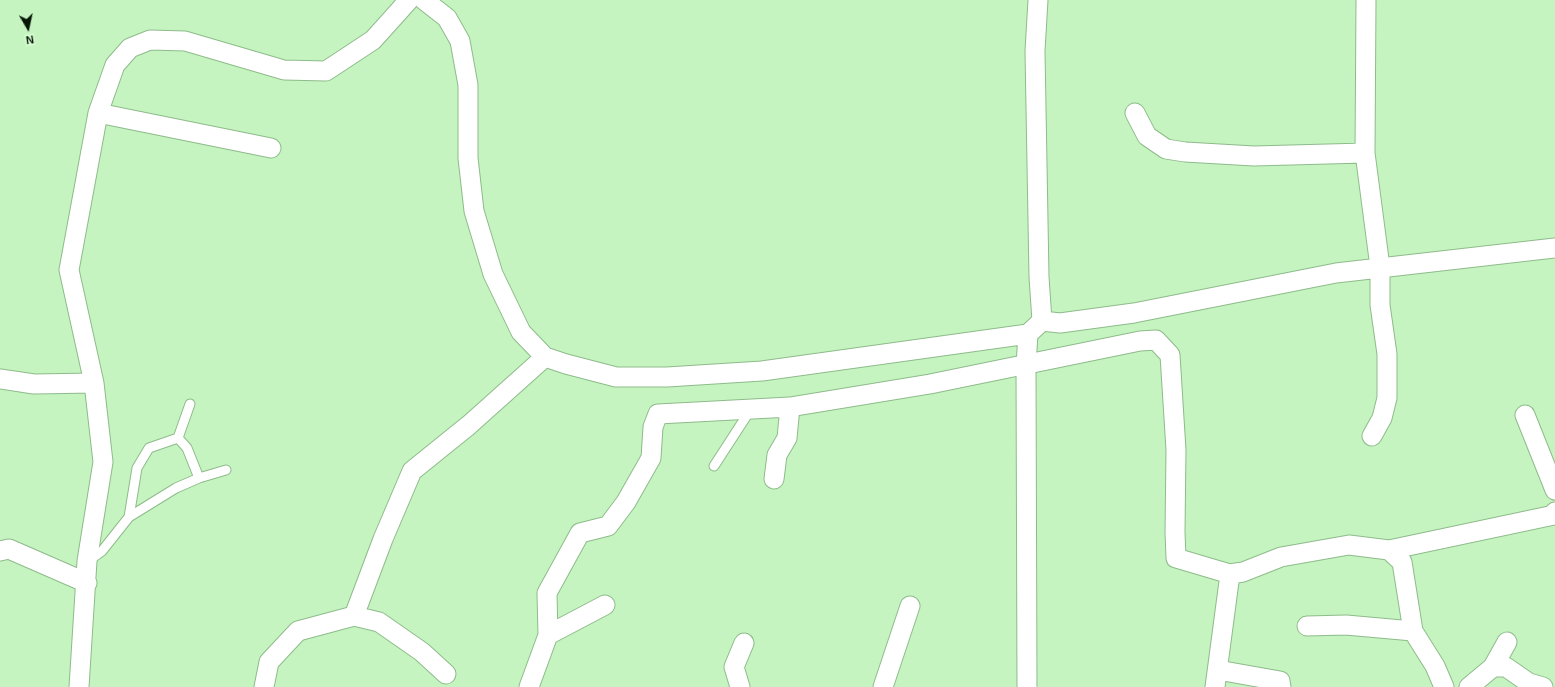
<!DOCTYPE html>
<style>
body{margin:0}
#map{position:relative;width:1555px;height:687px;overflow:hidden;background:#c5f4c1;font-family:Helvetica,sans-serif}
canvas{display:block}
.north{position:absolute;left:8px;top:8px;width:40px;height:40px;-webkit-text-stroke:3px #d9ffd5;paint-order:stroke;rotate:171deg;font-size:11px;font-weight:700;line-height:16px;text-align:center;color:#061706}
.north::after{content:'';display:block;margin:auto;width:14px;height:18px;background:#061706;clip-path:polygon(50% 0,100% 100%,50% 72%,0 100%)}
</style>
<div id="map">
<canvas width="1555" height="687"></canvas>
<div class="north">N</div>
</div>
<script>
const c = document.querySelector('canvas').getContext('2d');
c.lineJoin = 'round';
const poly = rows => new Path2D(rows.map(r => 'M' + r).join(''));
function trace(path, color, width, dash) { c.strokeStyle = color; c.lineWidth = width; c.lineCap = dash ? 'butt' : 'round'; c.setLineDash(dash || []); c.stroke(path); }
const service = poly([
 [178,438,190,404],
 [714,466,751,409],
 [129,517,137,468,149,448,178,438,187,448,199,478],
 [88,561,102,551,129,517,176,488,199,478,226,470]
]);
const minor = poly([
 [424,0,447,18,460,41,468,85,468,158,474,211,493,274,521,332,545,357,566,364,616,377,667,377,762,371,1028,334],
 [1038,0,1035,51,1039,277,1042,321],
 [1366,0,1365,153,1380,267,1380,305,1387,354,1387,398,1382,418,1372,436],
 [98,113,271,148],
 [1135,113,1147,136,1166,149,1185,152,1254,156,1365,153],
 [0,379,34,384,94,383],
 [1525,415,1555,490],
 [774,479,777,455,787,438,790,407],
 [1389,550,1402,562,1413,631,1435,666,1444,687],
 [0,551,9,549,87,583],
 [354,616,379,622,422,652,446,674],
 [1307,626,1346,625,1413,631],
 [548,635,605,605],
 [1493,667,1507,642],
 [1218,670,1280,681,1281,687],
 [79,687,87,561,103,462,94,383,69,270,98,113,115,65,130,48,150,40,185,41,284,70,326,71,373,40,409,0],
 [264,687,269,662,298,631,354,616,383,539,412,471,469,425,545,357],
 [529,687,548,635,547,593,580,533,608,526,626,502,651,458,653,427,658,414,790,407,930,384,1140,341,1156,340,1170,355,1176,450,1175,532,1176,558,1230,574,1243,572,1281,557,1349,545,1389,550,1554,515,1555,512],
 [740,687,734,667,744,643],
 [883,687,910,606],
 [1027,687,1026,365,1028,334,1042,321,1060,323,1134,313,1336,273,1555,248],
 [1215,687,1230,574],
 [1469,687,1493,667,1506,667,1529,683,1543,687]
]);
trace(service, '#8ebb8a', 11);
trace(minor, '#8ebb8a', 21);
trace(service, '#fff', 9);
trace(minor, '#fff', 19);
</script>
